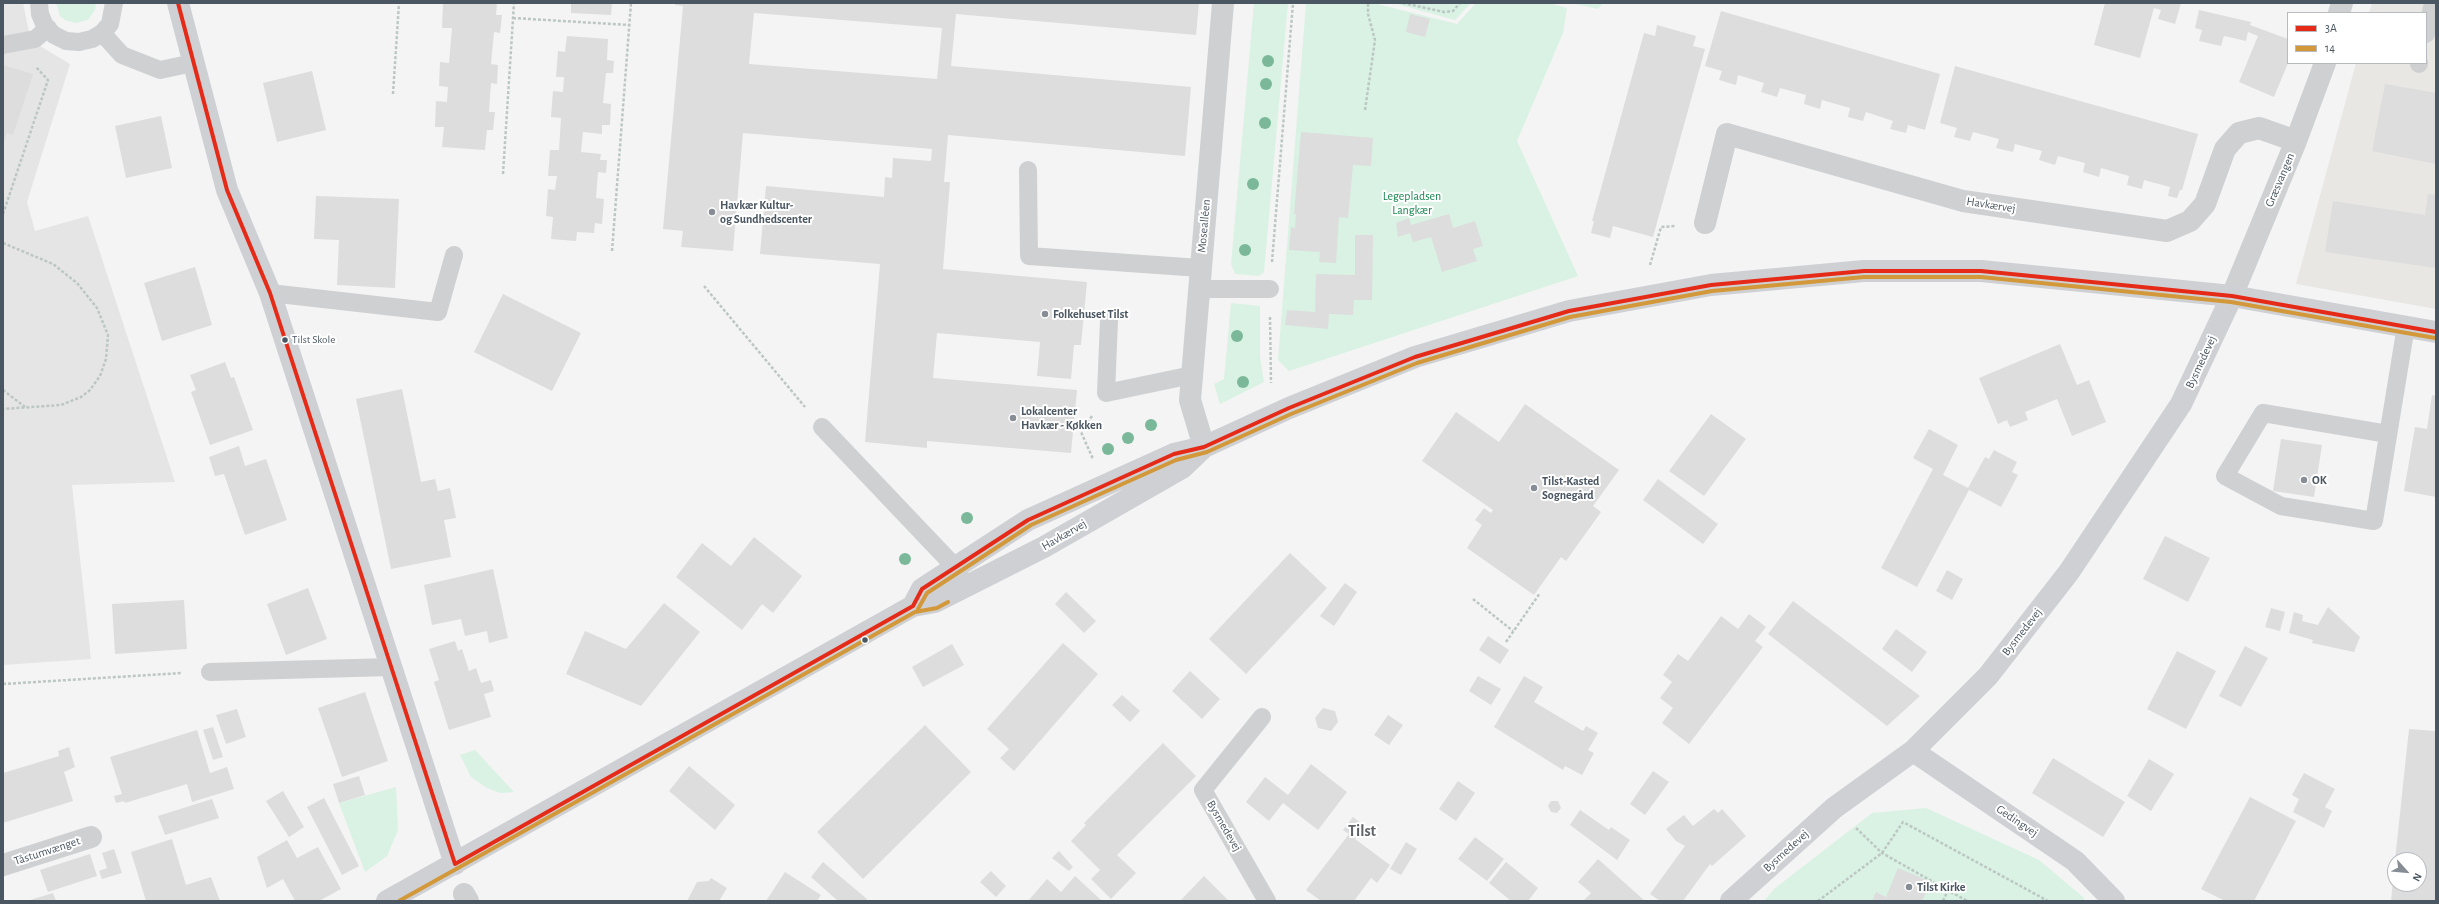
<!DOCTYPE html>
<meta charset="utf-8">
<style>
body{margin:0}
#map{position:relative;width:2439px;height:904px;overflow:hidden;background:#f4f4f4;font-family:"Alegreya Sans",sans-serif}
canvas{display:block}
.frame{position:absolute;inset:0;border:4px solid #4a5661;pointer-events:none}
.legend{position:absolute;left:2287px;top:12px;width:140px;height:52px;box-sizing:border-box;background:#fff;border:1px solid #b7bbc0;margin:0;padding:5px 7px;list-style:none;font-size:12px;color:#4a5661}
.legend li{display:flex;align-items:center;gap:8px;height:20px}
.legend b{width:20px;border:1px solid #b7bbc0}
.north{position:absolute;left:2387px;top:852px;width:40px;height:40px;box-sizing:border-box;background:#fff;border:1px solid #b7bbc0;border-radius:50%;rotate:117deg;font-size:11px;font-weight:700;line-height:16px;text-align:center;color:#4a5661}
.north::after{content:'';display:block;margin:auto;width:14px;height:18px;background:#868d94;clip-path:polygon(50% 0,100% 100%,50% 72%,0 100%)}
</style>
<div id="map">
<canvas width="2439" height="904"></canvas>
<div class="frame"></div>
<ul class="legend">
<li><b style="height:5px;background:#e52b18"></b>3A</li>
<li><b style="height:5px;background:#d2983a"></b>14</li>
</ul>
<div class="north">N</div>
</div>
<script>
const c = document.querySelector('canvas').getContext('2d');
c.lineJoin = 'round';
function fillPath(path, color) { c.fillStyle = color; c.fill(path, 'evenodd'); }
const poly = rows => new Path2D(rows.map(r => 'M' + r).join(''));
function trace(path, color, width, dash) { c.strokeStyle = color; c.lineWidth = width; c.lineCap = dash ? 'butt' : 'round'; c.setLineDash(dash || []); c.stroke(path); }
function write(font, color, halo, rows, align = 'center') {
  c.font = font + ' "Alegreya Sans",sans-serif'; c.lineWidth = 4; c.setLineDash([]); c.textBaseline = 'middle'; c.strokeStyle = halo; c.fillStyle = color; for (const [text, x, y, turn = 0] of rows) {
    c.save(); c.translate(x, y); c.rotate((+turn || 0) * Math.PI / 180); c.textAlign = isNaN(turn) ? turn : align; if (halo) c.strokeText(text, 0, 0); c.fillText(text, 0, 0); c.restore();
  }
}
fillPath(poly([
 [2372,3,2436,3,2436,309,2296,284,2356,63,2426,63,2426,13,2369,13]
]), '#e8e7e3');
fillPath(poly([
 [3,3,23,3,29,32,40,46,70,64,27,202,35,231,88,216,175,482,72,485,91,659,3,665]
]), '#e6e5e6');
fillPath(poly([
 [56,3,96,3,95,10,88,20,76,23,65,20,60,16],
 [1254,3,1288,3,1264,272,1259,276,1235,274,1231,264],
 [1306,3,1373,3,1457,24,1476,3,1549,3,1567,8,1563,33,1517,141,1578,276,1289,371,1278,360],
 [1393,3,1471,3,1455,20],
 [1571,3,1603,3,1598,9],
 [1231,303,1260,306,1260,357,1264,382,1220,404,1214,384,1224,379],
 [475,750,514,792,500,793,487,788,471,777,460,755],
 [396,787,398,830,387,856,365,872,339,803],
 [1926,808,2039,860,2083,897,2085,901,1764,901,1774,889,1872,813]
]), '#d9f2e3');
fillPath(poly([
 [443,3,497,3,496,15,502,15,500,33,494,32,491,64,498,65,497,84,491,83,489,112,495,112,493,130,487,130,485,150,442,147,444,127,435,127,436,101,447,102,448,87,439,86,440,62,449,63,452,28,442,28],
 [571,3,612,3,611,15,571,13],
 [675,3,1199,3,1196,35,956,14,951,66,1191,87,1185,156,948,135,944,182,950,182,943,269,1087,282,1081,345,1074,345,1071,379,1037,376,1040,342,937,333,933,378,1077,390,1071,453,927,441,927,448,865,442,880,264,760,254,766,186,884,197,885,177,892,178,893,158,931,161,932,149,743,133,733,251,681,247,683,231,663,229,683,6,675,5],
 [754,13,942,28,937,79,749,64],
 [2105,3,2181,3,2175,24,2158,19,2161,10,2154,8,2140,58,2094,45],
 [2199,10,2251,22,2250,25,2288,39,2288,63,2274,97,2239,82,2258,36,2248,32,2246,41,2224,36,2221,46,2199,41,2202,30,2195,28],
 [1721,11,1940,74,1925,130,1908,125,1906,133,1890,129,1893,121,1866,112,1863,121,1848,117,1850,108,1822,100,1820,109,1804,104,1806,95,1780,88,1777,97,1761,92,1764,83,1738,75,1736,85,1719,80,1722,71,1705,66],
 [1410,14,1430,19,1425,37,1406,32],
 [1657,25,1696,36,1693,46,1705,49,1653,237,1613,226,1610,238,1591,233,1594,221,1592,221,1644,33,1655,36],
 [567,36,608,39,607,60,614,61,613,73,606,73,603,103,611,104,610,125,602,125,602,134,583,132,581,152,601,154,600,160,607,160,606,173,598,172,596,198,604,199,602,224,595,223,594,233,577,232,576,241,551,239,553,217,546,216,548,189,555,190,557,176,548,176,550,150,559,150,561,118,551,117,553,91,563,92,564,77,556,77,558,51,565,52],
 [3,65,33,74,13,135,7,133,3,144],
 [1955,66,2198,134,2182,190,2180,190,2177,198,2168,196,2170,187,2144,180,2142,189,2127,185,2129,176,2101,168,2099,177,2083,172,2085,163,2058,156,2055,165,2039,160,2042,151,2015,144,2013,152,1996,148,1999,139,1973,132,1970,141,1954,137,1957,128,1940,123],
 [312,71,326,130,277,142,263,83],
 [2385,84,2436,93,2436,164,2372,151],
 [161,116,172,168,126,178,115,126],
 [1301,132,1373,138,1371,166,1353,165,1348,218,1339,217,1336,263,1319,262,1320,252,1289,250,1291,227,1295,228,1296,214,1294,214],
 [2428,194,2436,195,2436,268,2325,252,2333,201,2425,215],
 [316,196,399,199,395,288,337,285,339,240,314,239],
 [1449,214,1453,228,1475,221,1483,246,1473,249,1477,261,1442,272,1431,237,1413,242,1410,233,1398,237,1396,223,1409,218,1411,225],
 [1355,235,1373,235,1372,300,1354,300,1353,315,1329,314,1328,329,1285,325,1287,310,1315,312,1316,274,1355,275],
 [195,267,212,325,162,341,144,283],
 [503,294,581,333,552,391,474,352],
 [2060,344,2077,385,2089,380,2106,422,2072,436,2057,399,2025,412,2028,420,2010,427,2007,420,1998,424,1979,378],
 [225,362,231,378,234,377,253,430,210,445,191,392,196,390,190,375],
 [402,389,421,482,435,479,438,491,450,488,456,518,444,520,451,557,391,569,356,399],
 [2432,395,2436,396,2436,497,2404,491,2415,427,2427,429],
 [1525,404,1619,470,1593,506,1601,512,1566,561,1561,557,1534,595,1467,548,1482,525,1475,520,1484,508,1491,513,1493,510,1422,461,1456,412,1499,442],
 [1711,414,1746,439,1704,496,1669,471],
 [1929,429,1958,445,1943,475,1968,488,1985,457,1989,459,1994,450,2017,462,2012,472,2018,475,2001,507,1969,490,1917,587,1881,568,1933,469,1913,458],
 [2281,439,2322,445,2314,497,2273,491],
 [239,446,245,466,266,459,287,520,245,535,224,474,215,476,209,457],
 [1658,479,1718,524,1703,544,1643,500],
 [2165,536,2210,558,2188,602,2143,579],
 [754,537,802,576,773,613,762,604,742,630,676,577,702,543,731,566],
 [1290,553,1327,588,1246,674,1209,639],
 [493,569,508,638,489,643,487,631,465,636,461,619,432,625,424,585],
 [1947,570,1963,579,1952,600,1936,591],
 [1345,583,1357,592,1334,626,1320,616],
 [308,588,327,639,286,655,267,604],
 [1066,592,1096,621,1084,633,1055,604],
 [184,600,187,649,115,654,112,604],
 [1793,601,1920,696,1887,726,1768,634],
 [664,603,700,632,641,706,566,674,585,631,626,649],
 [2328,607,2360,637,2354,652,2312,643,2313,640,2289,633,2294,612,2303,615,2302,621,2318,625],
 [2271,608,2285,612,2280,631,2265,627],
 [1749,614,1766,627,1755,641,1763,647,1689,744,1662,723,1673,708,1660,698,1672,682,1663,675,1678,654,1688,661,1721,616,1738,629],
 [1896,629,1927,652,1912,672,1882,649],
 [1488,636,1509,650,1500,664,1479,650],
 [455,641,458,651,462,649,469,671,476,668,481,683,491,680,494,691,484,694,491,717,449,730,434,682,439,680,429,649],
 [1063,643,1098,674,1014,771,1000,758,1009,749,987,729],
 [952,644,964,665,923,687,912,667],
 [2245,646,2268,658,2241,707,2219,696],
 [2177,651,2216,671,2186,729,2147,709],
 [1190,671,1220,699,1202,719,1172,691],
 [1478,676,1501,689,1491,705,1469,691],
 [1524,676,1543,687,1534,702,1583,731,1586,726,1598,733,1588,750,1594,753,1582,775,1565,766,1563,770,1494,727],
 [365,692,388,761,342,777,318,708],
 [1122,695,1140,711,1130,722,1112,705],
 [1323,708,1335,711,1338,722,1331,731,1318,728,1315,718],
 [237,709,246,737,226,744,216,715],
 [1388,715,1403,725,1389,745,1374,735],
 [925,725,971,772,863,879,817,832],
 [213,727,223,757,213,760,203,730],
 [2409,729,2436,731,2436,901,2391,901,2394,871,2395,884,2419,884,2419,860,2395,860],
 [197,730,210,773,227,767,234,789,192,802,187,784,125,803,124,801,116,803,114,796,122,794,110,757],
 [1163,743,1196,776,1117,855,1136,873,1111,899,1091,879,1100,870,1071,841,1086,825,1084,823],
 [69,747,75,767,64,772,73,801,3,823,3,773,59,756,58,751],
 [2053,758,2125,802,2103,837,2032,793],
 [2149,759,2174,774,2151,811,2127,796],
 [1311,764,1347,792,1318,830,1283,803,1269,821,1246,802,1265,777,1288,795],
 [689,766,735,805,715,830,669,791],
 [1653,771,1669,782,1645,815,1630,804],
 [2304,773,2335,789,2325,807,2332,811,2324,828,2293,812,2299,799,2292,795],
 [359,776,365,795,339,803,333,784],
 [1458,781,1475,793,1456,821,1439,809],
 [283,791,304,827,289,837,266,801],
 [2250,797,2296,821,2254,901,2225,901,2201,889],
 [324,798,359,866,342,875,307,807],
 [212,799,219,818,165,835,158,816],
 [1551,801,1558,801,1561,808,1557,813,1551,812,1548,806],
 [1714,809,1718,813,1722,809,1746,836,1712,866,1710,864,1683,901,1660,901,1650,894,1685,846,1676,841,1666,829,1684,815,1693,826],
 [1580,810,1609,830,1611,827,1630,840,1617,860,1570,825],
 [1353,817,1365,826,1355,839,1390,865,1377,883,1371,878,1354,901,1321,901,1306,890,1349,834,1343,830],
 [1475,837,1504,859,1487,881,1458,859],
 [172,839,186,885,211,877,220,901,146,901,131,852],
 [287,840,297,858,318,847,341,889,319,901,295,901,283,879,267,888,257,857],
 [1406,842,1417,849,1401,875,1390,869],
 [114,849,122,873,102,879,99,871,107,868,102,853],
 [1059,851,1073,867,1069,871,1052,858],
 [90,854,97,876,48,892,40,870],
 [1598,859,1645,901,1583,901,1591,893,1578,882],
 [823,862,867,899,866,901,838,901,811,877],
 [1506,862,1538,888,1528,901,1511,901,1489,883],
 [1898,868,1931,882,1922,901,1872,901,1876,892,1886,897],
 [991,871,1006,886,996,897,980,882],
 [785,872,821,895,817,901,766,901],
 [1075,876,1101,900,1100,901,1028,901,1047,879,1061,892],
 [1204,876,1229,901,1180,901],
 [711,878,727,888,719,901,687,901,697,882,709,881],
 [53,893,56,901,27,901]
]), '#ddddde');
trace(poly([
 [1403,3,1444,12,1453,11,1460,3],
 [513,18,629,25],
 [393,94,399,3],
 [1365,110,1375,40,1368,14,1368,3],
 [503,174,514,3],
 [3,214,48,80,36,67],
 [3,243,53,264,77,283,97,308,108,335,106,359,100,376,90,390,81,397,61,405,3,409],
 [612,251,631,3],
 [1272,262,1293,3],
 [1650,265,1661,227,1676,226],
 [704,286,805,407],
 [1270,317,1271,383],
 [3,390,25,407],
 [1092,416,1081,432,1093,459],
 [1473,599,1513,631],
 [1506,642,1540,593],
 [3,684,182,673],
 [1856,828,1882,853,1967,901],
 [1818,901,1882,853,1903,822,2048,901],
 [1943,901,1948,890]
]), '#bcc7c4', 2.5, [3, 2]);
trace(poly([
 [39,3,40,14,45,26,54,35,66,41,79,42,92,39,102,33,110,24,114,3],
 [102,33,122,55,160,70,193,63],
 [2426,34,2433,3],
 [3,45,35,39,48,28],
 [2419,64,2419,63],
 [1028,170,1029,256,1200,268],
 [1199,289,1270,289],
 [270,293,438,312,454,255],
 [1109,321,1106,393,1192,375],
 [822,427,955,567,961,578],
 [2388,434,2263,413,2225,476,2281,506,2374,521,2406,326],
 [210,672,391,667],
 [1262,717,1203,790,1267,901]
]), '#ced0d2', 18);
trace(poly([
 [2339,13,2342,3],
 [1705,223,1727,134,1963,201,2167,231,2190,221,2205,204,2225,149,2239,133,2259,128,2296,141],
 [2232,296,2296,141,2325,63],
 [1204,447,1190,400,1223,3],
 [3,865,91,837],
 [464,894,468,901]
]), '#ced0d2', 22);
trace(poly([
 [178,3,227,190,270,293,455,864],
 [913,606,922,589,1028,520,1174,454,1204,447,1289,408,1415,357,1569,311,1711,285,1864,271,1981,271,2232,296,2436,332],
 [1913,751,2075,861,2114,901],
 [387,901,913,606,935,602,1044,547,1182,468,1204,447],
 [1731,901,1834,808,1913,751,1988,676,2069,572,2181,404,2232,296]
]), '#ced0d4', 22);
trace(poly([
 [178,3,227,190,270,293,455,864],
 [455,864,913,606,922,589,1028,520,1174,454,1204,447,1289,408,1415,357,1569,311,1711,285,1864,271,1981,271,2232,296,2436,332]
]), '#e52b18', 4);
trace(poly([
 [918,609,927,593,1031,525,1176,460,1207,452,1291,414,1417,363,1570,317,1712,291,1864,277,1981,277,2231,302,2435,338],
 [399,901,915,612,937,608,948,602]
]), '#d2983a', 4);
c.fillStyle = '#7ab899';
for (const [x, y] of [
 [1268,61],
 [1266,84],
 [1265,123],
 [1253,184],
 [1245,250],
 [1237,336],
 [1243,382],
 [1151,425],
 [1128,438],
 [1108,449],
 [967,518],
 [905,559]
]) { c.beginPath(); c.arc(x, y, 6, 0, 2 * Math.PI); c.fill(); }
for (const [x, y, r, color] of [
 [712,212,4,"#868d94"],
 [1045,314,4,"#868d94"],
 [285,340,3.5,"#4a5661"],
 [1013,418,4,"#868d94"],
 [2304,480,4,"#868d94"],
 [1534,488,4,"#868d94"],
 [865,640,3.5,"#4a5661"],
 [1909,887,4,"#868d94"]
]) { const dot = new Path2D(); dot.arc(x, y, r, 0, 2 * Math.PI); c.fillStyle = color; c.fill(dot); trace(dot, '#fff', 1.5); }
write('11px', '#4a5661', '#fff', [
 ["Tilst Skole",292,340]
], 'left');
write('12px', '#4a5661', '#fff', [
 ["Græsvangen",2280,180,-67],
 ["Havkærvej",1991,205,9],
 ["Mosealléen",1204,226,-85],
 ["Bysmedevej",2201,362,-65],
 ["Havkærvej",1064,535,-30],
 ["Bysmedevej",2022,632,-52],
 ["Gedingvej",2017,821,34],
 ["Bysmedevej",1224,826,60],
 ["Tåstumvænget",47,851,-18],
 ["Bysmedevej",1786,851,-42]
]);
write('12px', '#17864f', '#fff', [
 ["Legepladsen",1412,196],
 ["Langkær",1412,210]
]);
write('bold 12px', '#4a5661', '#fff', [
 ["Havkær Kultur-",720,205],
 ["og Sundhedscenter",720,219],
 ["Folkehuset Tilst",1053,314],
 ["Lokalcenter",1021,411],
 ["Havkær - Køkken",1021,425],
 ["OK",2312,480],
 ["Tilst-Kasted",1542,481],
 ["Sognegård",1542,495],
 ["Tilst Kirke",1917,887]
], 'left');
write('bold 16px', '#5f6368', '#fff', [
 ["Tilst",1362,831]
]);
</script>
